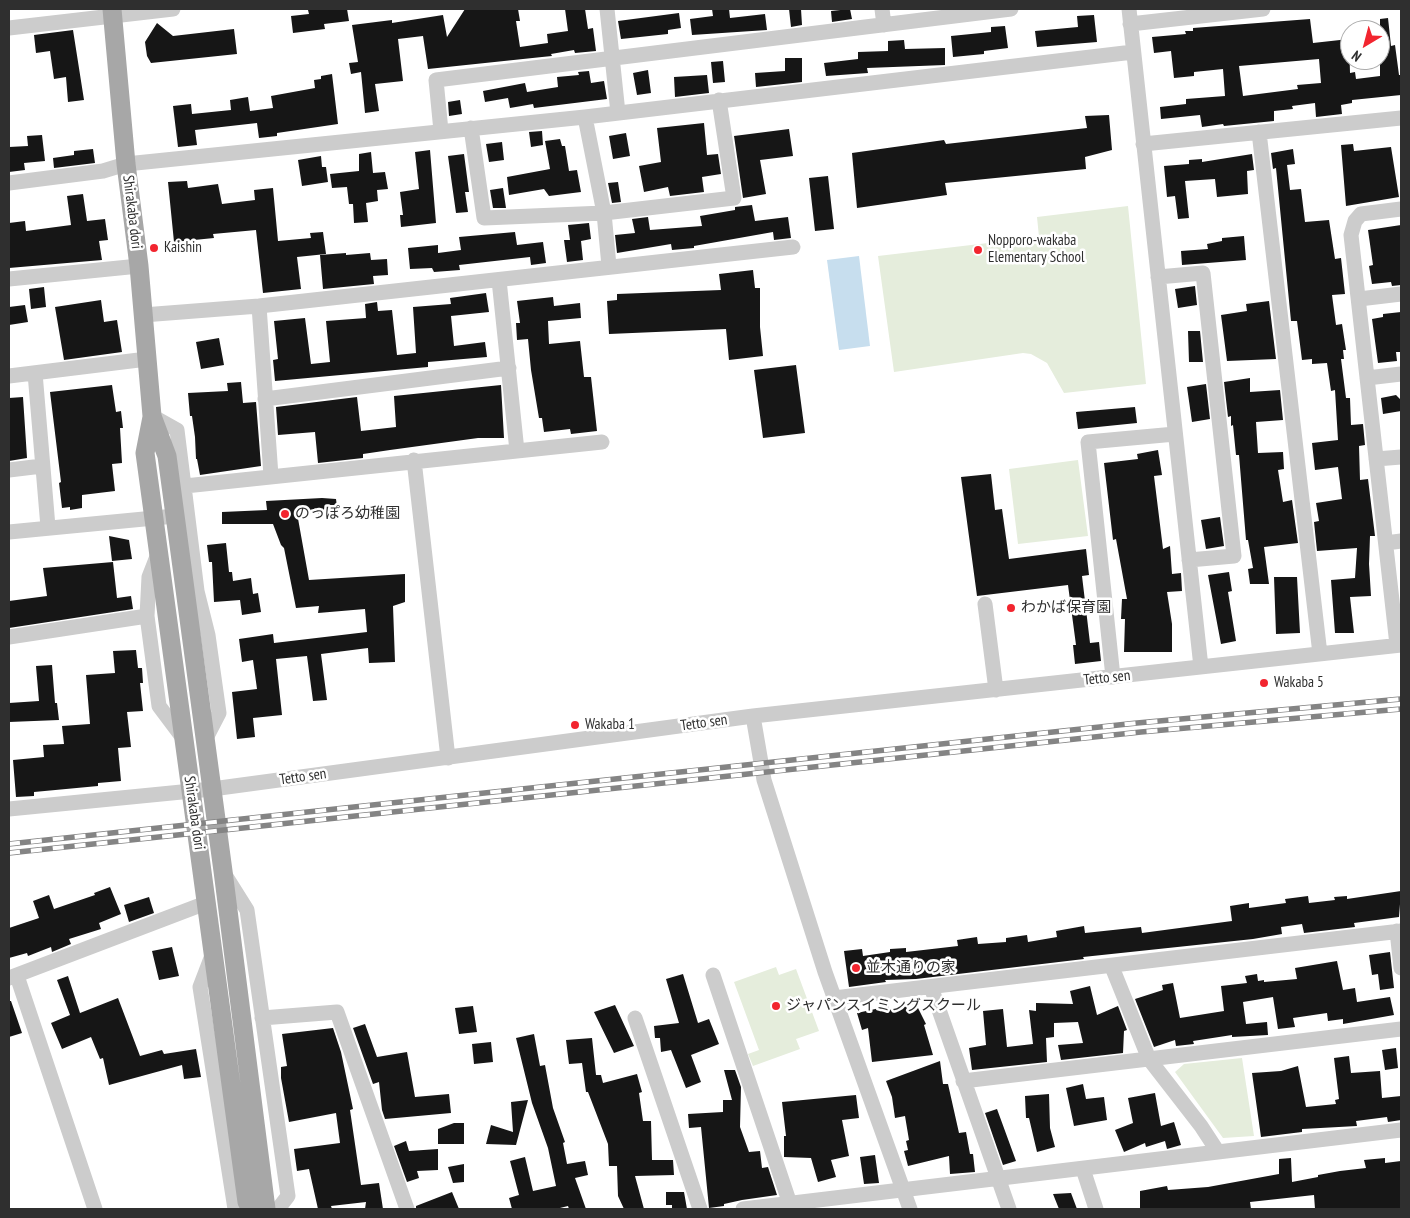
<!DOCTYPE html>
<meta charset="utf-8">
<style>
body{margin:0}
#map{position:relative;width:1410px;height:1218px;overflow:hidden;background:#fff;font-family:"PT Sans Narrow",sans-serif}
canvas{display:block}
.frame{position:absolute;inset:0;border:10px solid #2f2f2f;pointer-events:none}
.north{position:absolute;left:1340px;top:20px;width:50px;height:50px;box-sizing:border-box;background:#fff;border:1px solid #acacac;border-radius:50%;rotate:217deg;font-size:14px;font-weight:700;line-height:20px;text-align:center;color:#2f2f2f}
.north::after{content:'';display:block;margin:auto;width:18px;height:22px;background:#f2252f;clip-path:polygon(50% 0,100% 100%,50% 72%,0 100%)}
</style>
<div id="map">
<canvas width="1410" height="1218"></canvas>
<div class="frame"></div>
<div class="north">N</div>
</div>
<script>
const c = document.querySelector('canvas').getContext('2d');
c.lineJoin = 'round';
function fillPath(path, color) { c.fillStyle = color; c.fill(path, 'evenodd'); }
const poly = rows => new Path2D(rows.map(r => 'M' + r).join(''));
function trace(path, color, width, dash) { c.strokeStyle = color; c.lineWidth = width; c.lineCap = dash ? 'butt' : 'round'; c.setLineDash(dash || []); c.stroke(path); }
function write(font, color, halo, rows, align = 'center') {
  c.font = font + ' "PT Sans Narrow","Noto Sans JP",sans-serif'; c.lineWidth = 5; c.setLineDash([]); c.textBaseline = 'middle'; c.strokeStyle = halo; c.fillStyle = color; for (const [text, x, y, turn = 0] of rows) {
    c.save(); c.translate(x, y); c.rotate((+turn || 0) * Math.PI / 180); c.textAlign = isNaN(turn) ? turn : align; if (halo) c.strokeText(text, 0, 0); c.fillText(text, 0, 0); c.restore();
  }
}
fillPath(poly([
 [1128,206,1146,384,1064,393,1047,363,1031,354,1023,353,894,372,878,256,1039,237,1037,217],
 [1078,460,1088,536,1018,544,1009,469],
 [776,967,779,975,796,969,819,1031,796,1039,800,1049,753,1066,748,1054,759,1050,734,982],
 [1242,1058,1254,1136,1223,1138,1175,1072,1184,1064]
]), '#e5eddc');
fillPath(poly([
 [859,256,870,346,839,350,827,260]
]), '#c7deee');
fillPath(poly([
 [319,9,347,9,349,21,324,24,325,29,293,33,291,16,309,14,308,10],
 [465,9,518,9,520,21,516,21,520,47,548,43,547,34,568,31,565,9,585,9,588,29,593,28,596,51,575,53,574,50,551,54,552,56,542,57,428,69,423,36,398,39,403,81,375,84,379,111,365,113,361,72,351,74,349,63,358,62,352,25,392,20,392,23,443,15,447,37],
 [712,9,729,9,730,18,765,14,767,30,692,35,690,19,713,16],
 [789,9,801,9,802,25,791,27],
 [850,9,852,19,832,22,831,11],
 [679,13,681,28,668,30,668,34,621,39,618,21],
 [1094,15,1097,42,1037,47,1035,31,1078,27,1077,16],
 [1388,18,1391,46,1395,45,1399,75,1401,75,1401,95,1352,100,1352,103,1341,105,1342,114,1316,117,1315,103,1292,106,1293,109,1274,111,1274,121,1224,126,1223,124,1202,127,1200,115,1161,119,1160,107,1186,104,1186,99,1225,96,1223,69,1194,72,1194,76,1174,78,1171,51,1154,53,1152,37,1186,34,1185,31,1193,31,1193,28,1310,19,1313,43,1349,39,1350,73,1355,72,1356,79,1380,76,1380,19],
 [1319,59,1321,83,1297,85,1298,89,1243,96,1239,66],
 [157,23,173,36,234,29,237,54,151,63,147,56,145,42],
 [1005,26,1008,48,984,51,984,54,953,57,951,36,991,32,991,27],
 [73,30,84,100,68,102,66,77,54,79,50,51,36,53,34,35],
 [904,40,905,49,945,48,945,65,867,68,868,73,826,76,824,63,858,59,858,52,888,51,888,41],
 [785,58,802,58,802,82,756,87,755,73,785,71],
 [723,61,725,82,713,83,711,62],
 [648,70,651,93,637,95,633,73],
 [589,71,591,83,604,81,607,99,534,108,533,104,510,108,508,98,485,102,483,91,525,83,527,92,558,87,557,77,579,75,578,72],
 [332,74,338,124,277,133,277,136,259,138,257,123,195,130,197,145,178,147,173,106,191,104,192,114,231,110,230,100,248,97,250,111,273,108,271,96,315,88,314,80,321,79,321,76],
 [707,75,709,93,675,97,674,77],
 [460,100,462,114,449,116,448,102],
 [1109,115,1112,150,1085,157,1086,169,945,183,947,195,857,208,852,153,944,140,946,144,1087,128,1085,116],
 [704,123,707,155,718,154,721,174,702,177,704,192,670,196,668,187,644,192,639,166,661,162,657,128],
 [789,129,793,156,760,160,766,194,743,198,734,136],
 [542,131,543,145,531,147,529,132],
 [626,133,630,156,613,159,609,136],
 [42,135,45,161,24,163,25,170,9,172,9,147,28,146,27,136],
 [560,139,562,146,565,146,569,171,577,170,581,192,549,196,544,189,509,195,507,177,550,169,545,141],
 [502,142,504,160,489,162,486,144],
 [1353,144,1354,151,1391,147,1399,197,1346,206,1341,145],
 [93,149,95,163,54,168,53,158,74,155,74,151],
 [1293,149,1295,164,1287,165,1290,190,1301,189,1305,222,1329,220,1335,259,1341,258,1345,294,1332,295,1336,325,1342,324,1346,350,1343,350,1344,359,1341,359,1346,398,1350,398,1351,425,1363,424,1365,445,1359,446,1360,480,1368,479,1375,536,1370,536,1369,564,1371,596,1350,597,1354,633,1335,633,1331,580,1355,578,1357,548,1317,551,1314,522,1319,521,1316,503,1342,499,1338,467,1315,470,1312,443,1338,440,1335,390,1331,391,1327,363,1312,364,1312,359,1302,360,1297,321,1291,321,1276,168,1273,169,1271,153],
 [430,150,436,223,401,227,400,215,403,215,400,192,419,189,415,152],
 [371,152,373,173,385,172,388,189,377,190,378,201,366,203,368,222,354,223,353,204,349,204,347,187,332,188,330,174,359,171,359,154],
 [464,154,469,192,465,192,468,212,456,213,448,156],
 [1252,154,1254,170,1247,171,1248,194,1217,197,1215,179,1185,181,1189,218,1178,219,1175,196,1167,197,1164,166,1189,164,1189,160,1202,159,1202,162],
 [321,156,322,167,326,167,328,182,302,186,298,160],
 [828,176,834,229,815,231,809,178],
 [187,181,188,188,218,184,222,204,255,200,254,190,273,188,278,241,311,238,310,233,323,232,326,254,297,257,301,289,263,293,256,230,213,234,214,238,174,242,168,182],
 [618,182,621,202,612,203,608,183],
 [503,188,506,208,493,208,490,190],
 [83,194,87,221,105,219,108,240,99,241,102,260,9,268,9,223,25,221,26,231,71,225,67,196],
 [752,205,755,221,788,217,791,238,774,240,773,232,694,246,694,248,672,250,671,244,617,253,615,235,635,233,632,219,648,217,650,230,702,226,700,216,735,210,735,207],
 [589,223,591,239,581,241,583,260,567,262,564,240,570,240,568,225],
 [1401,225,1401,285,1392,286,1391,282,1372,284,1369,266,1373,265,1368,230],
 [515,232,517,245,543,242,546,263,531,265,530,257,459,265,460,270,434,272,432,268,410,269,408,248,438,245,438,253,461,250,459,237],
 [1244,236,1246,260,1182,265,1181,251,1208,249,1207,244,1222,241,1222,238],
 [346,253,346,255,370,253,371,260,387,259,388,275,373,276,374,284,323,289,320,255],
 [753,270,755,288,760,288,760,327,763,356,729,360,726,329,609,334,607,301,617,300,617,294,721,290,719,274],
 [1195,286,1197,305,1178,308,1175,289],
 [44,287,46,307,31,309,29,289],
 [486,293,489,312,451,316,454,346,485,342,487,357,428,362,428,367,275,381,273,360,278,359,274,321,305,318,311,364,330,362,326,321,366,318,365,304,377,302,378,311,392,310,397,355,416,353,413,307,451,304,450,298],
 [553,297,554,306,580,303,581,318,548,321,549,344,580,341,584,377,591,377,597,431,571,434,570,429,544,432,542,418,539,418,531,370,528,339,517,340,516,323,520,323,517,301],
 [101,300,104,322,117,320,122,352,64,360,55,307],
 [1269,301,1276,359,1227,361,1221,315,1247,311,1246,304],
 [25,305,28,322,9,325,9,307],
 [1401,312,1401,352,1396,352,1397,361,1378,363,1372,319,1383,317,1383,314],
 [1188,331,1200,331,1203,362,1189,362],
 [219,338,224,365,201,369,196,342],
 [796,365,805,433,763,438,754,370],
 [1250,378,1250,392,1280,390,1283,420,1256,422,1258,453,1283,452,1284,469,1278,470,1283,502,1292,500,1298,543,1264,547,1269,584,1250,584,1248,569,1253,568,1248,540,1246,540,1239,455,1236,455,1233,425,1231,426,1231,416,1228,417,1224,382],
 [241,382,243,403,256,402,261,466,200,475,197,459,196,459,195,437,192,416,190,416,188,393,228,391,227,383],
 [1206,384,1210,419,1192,422,1187,387],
 [112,385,116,412,121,411,123,428,120,428,122,463,112,464,115,491,82,495,82,508,70,510,70,507,62,508,59,483,61,482,50,392],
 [501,385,504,438,478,438,390,450,363,454,363,458,318,463,315,432,278,435,276,407,357,397,361,431,396,427,394,396],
 [1396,395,1401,400,1401,411,1383,414,1381,398],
 [23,397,27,458,9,461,9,398],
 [1135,407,1137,423,1078,429,1076,412],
 [1158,450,1162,475,1154,476,1163,549,1170,546,1172,574,1181,573,1182,591,1167,592,1172,624,1172,652,1124,652,1125,619,1121,619,1122,599,1127,599,1116,539,1113,540,1104,463,1138,459,1137,454],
 [991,474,995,510,1002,509,1009,559,1086,549,1089,575,1082,576,1090,643,1099,642,1101,661,1075,664,1073,645,1076,645,1068,585,977,596,961,477],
 [322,498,336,499,338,515,297,513,309,580,405,574,405,602,393,606,395,662,369,663,368,648,321,654,327,700,313,701,307,656,276,659,282,715,253,718,255,737,237,739,232,692,257,689,253,660,242,662,239,639,273,634,274,643,367,632,365,609,318,613,319,606,296,608,284,548,281,545,273,524,222,524,222,512,267,510,266,501],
 [1220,517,1224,546,1206,549,1201,520],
 [109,536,129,540,132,559,112,561],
 [226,543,229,572,232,572,233,581,251,578,253,594,258,593,261,612,242,615,240,600,214,602,212,562,209,562,207,545],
 [113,562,117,598,131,596,133,609,9,628,9,601,47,596,43,568],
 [1229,572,1232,591,1228,592,1236,641,1221,644,1208,575],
 [1274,577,1297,577,1300,633,1276,634],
 [136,650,138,668,142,668,143,683,140,683,143,711,127,712,131,747,118,748,121,781,98,783,98,786,34,792,34,796,16,797,13,760,44,757,43,745,64,744,62,726,90,724,86,675,115,673,113,651],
 [52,665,55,703,57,703,59,720,9,722,9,703,39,701,36,666],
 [110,887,121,914,99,923,101,929,69,939,71,944,52,952,51,947,28,956,27,953,9,958,9,928,39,918,33,901,49,895,54,909,95,895,94,893],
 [1401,891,1399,917,1354,923,1355,927,1304,933,1302,924,1281,927,1282,934,1253,939,1083,957,1084,959,916,979,885,980,886,982,849,987,844,951,862,949,863,956,890,952,890,949,906,948,906,952,958,946,957,940,977,937,978,944,1006,942,1006,938,1027,935,1028,942,1057,937,1056,931,1084,926,1085,933,1141,927,1142,933,1232,921,1230,906,1249,903,1249,908,1286,903,1285,899,1308,896,1309,903,1335,900,1334,897,1347,896,1347,899],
 [149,897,154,913,129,922,124,905],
 [172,947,179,976,159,980,152,951],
 [1390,952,1394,988,1380,990,1378,974,1372,975,1369,955],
 [1337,961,1343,990,1355,988,1357,1002,1390,997,1394,1015,1343,1024,1343,1019,1328,1021,1327,1013,1293,1018,1295,1027,1278,1029,1273,997,1243,1002,1246,1024,1267,1022,1268,1035,1232,1037,1232,1035,1193,1041,1194,1044,1176,1046,1175,1040,1154,1047,1135,999,1163,990,1162,985,1173,983,1180,1018,1224,1011,1221,986,1247,983,1245,976,1257,974,1258,981,1264,980,1264,982,1297,979,1295,968],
 [683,974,698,1023,709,1019,719,1044,691,1055,701,1082,686,1088,671,1050,661,1052,660,1038,655,1038,654,1026,679,1023,666,979],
 [68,976,80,1013,118,998,140,1056,162,1050,164,1054,196,1049,201,1077,184,1079,182,1065,109,1085,103,1058,100,1059,91,1037,62,1049,51,1023,70,1015,57,980],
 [1090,986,1097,1015,1118,1006,1127,1030,1124,1031,1123,1053,1061,1060,1058,1045,1083,1043,1078,1022,1054,1023,1054,1037,1046,1038,1047,1062,972,1070,969,1048,986,1045,983,1011,1003,1009,1007,1047,1033,1044,1029,1010,1036,1011,1036,1003,1073,1004,1070,991],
 [914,1000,926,1024,924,1025,933,1055,872,1062,868,1028,862,1030,857,1013,889,1006,889,1010],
 [9,1001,11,1001,22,1033,9,1037],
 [615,1005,634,1046,614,1053,594,1012],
 [473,1006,477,1032,459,1034,455,1008],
 [365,1024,377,1057,407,1052,415,1097,449,1094,451,1113,385,1119,382,1110,379,1082,373,1084,353,1028],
 [333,1028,341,1052,353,1109,350,1110,361,1185,379,1183,383,1209,365,1209,366,1202,331,1206,332,1209,318,1209,309,1169,297,1171,294,1149,340,1143,336,1113,289,1122,281,1078,281,1067,287,1066,282,1034],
 [534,1034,540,1066,545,1065,553,1108,565,1142,563,1143,567,1164,585,1161,588,1175,575,1178,586,1209,569,1209,568,1206,556,1209,512,1209,509,1198,519,1195,510,1161,525,1157,533,1191,556,1186,548,1148,532,1103,516,1038],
 [592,1038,596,1075,601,1075,603,1083,637,1074,642,1092,639,1093,643,1121,651,1121,652,1160,673,1160,674,1175,635,1176,644,1209,624,1209,618,1196,617,1166,609,1166,608,1144,588,1092,586,1092,582,1063,569,1064,566,1040],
 [491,1042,493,1062,474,1064,472,1044],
 [1396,1048,1398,1068,1385,1070,1382,1050],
 [1349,1056,1351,1073,1380,1071,1382,1098,1401,1096,1401,1120,1388,1122,1387,1117,1356,1121,1357,1126,1302,1129,1302,1132,1261,1137,1252,1073,1281,1071,1298,1066,1306,1107,1336,1104,1335,1100,1339,1099,1334,1058],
 [940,1061,943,1084,948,1084,959,1133,966,1132,970,1154,973,1154,975,1172,950,1174,949,1156,908,1166,904,1151,908,1150,906,1141,909,1140,905,1116,895,1118,892,1097,886,1081],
 [724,1070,735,1070,741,1087,740,1127,749,1152,760,1151,762,1168,768,1167,777,1195,742,1200,724,1204,724,1206,709,1208,701,1127,689,1128,688,1114,723,1112,723,1100,732,1100],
 [1083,1084,1086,1099,1104,1097,1107,1120,1074,1126,1066,1088],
 [1155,1093,1161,1126,1174,1122,1181,1145,1167,1149,1165,1141,1146,1147,1145,1143,1124,1152,1115,1130,1133,1123,1128,1098],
 [1049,1094,1050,1128,1055,1147,1037,1152,1029,1118,1026,1118,1025,1096],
 [856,1095,859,1118,842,1120,849,1156,831,1160,836,1177,818,1182,811,1158,784,1157,784,1136,786,1136,782,1102],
 [528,1100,516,1145,486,1144,491,1125,513,1132,511,1102],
 [997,1109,1016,1161,1003,1165,985,1113],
 [454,1123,464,1123,464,1144,438,1144,438,1129],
 [406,1141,409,1151,438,1149,438,1170,417,1171,419,1178,407,1182,394,1146],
 [875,1155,879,1183,864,1184,860,1157],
 [1291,1158,1292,1182,1318,1177,1318,1175,1340,1171,1366,1168,1364,1160,1385,1158,1385,1163,1401,1161,1401,1209,1315,1209,1314,1195,1250,1202,1251,1209,1140,1209,1140,1191,1167,1186,1168,1190,1208,1187,1279,1174,1279,1159],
 [464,1164,464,1182,453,1183,448,1167],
 [452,1192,459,1209,416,1209,416,1206],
 [666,1192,684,1192,687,1209,672,1209,672,1205,666,1205],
 [1071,1193,1077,1209,1059,1209,1053,1194]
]), '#161616');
trace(poly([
 [607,9,618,113],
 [882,9,884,25],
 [1129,9,1201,667],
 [1130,24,1263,9],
 [9,28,173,9],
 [585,117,604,213,609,266],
 [471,128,484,218,604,213,734,198,719,100],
 [441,131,436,80,1011,9],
 [1259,132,1320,654],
 [1143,144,1401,118],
 [9,183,103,171,126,164,585,117,1133,52],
 [1158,277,1203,273,1234,556,1189,560],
 [9,279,139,266],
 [499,280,517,451],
 [1359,299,1401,294],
 [259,306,271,476],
 [143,315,259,306,793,247],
 [35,373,48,527],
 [9,376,147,359],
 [1367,378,1401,374],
 [265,399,509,368],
 [152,416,177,430,197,591,208,635,219,713,205,740],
 [1376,459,1401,457],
 [414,460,448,758],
 [9,470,42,466],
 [185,486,602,442],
 [9,532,175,516],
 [1386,543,1401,541],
 [158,554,149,577,147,616,159,706,183,738],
 [985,604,996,690],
 [9,637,147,616],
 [1397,645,1351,235,1355,221,1361,214,1401,209],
 [1113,677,1088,442,1175,434],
 [753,716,764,780,825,972,910,1209],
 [9,809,212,789,753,716,1401,645],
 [225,875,247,910,288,1196,278,1209],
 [1397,931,1401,968],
 [213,953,200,987,235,1209],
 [1112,967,1149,1059,1201,1126,1218,1152],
 [713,975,790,1204],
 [17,976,95,1209],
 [9,978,206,903],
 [931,987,1009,1209],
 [834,998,1401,931],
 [262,1018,337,1012,407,1209],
 [635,1018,700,1209],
 [963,1081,1401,1029],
 [1083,1169,1096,1209],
 [743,1209,1401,1130]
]), '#ccc', 15);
trace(poly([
 [112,9,126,164,139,266,152,416,167,456,223,871,266,1209],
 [152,417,145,453,247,1202,252,1209]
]), '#a7a7a7', 19);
const rail = poly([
 [9,844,1137,723,1401,699],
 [9,853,1141,732,1401,709]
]);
trace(rail, '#848484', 5.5);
trace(rail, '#fff', 4, [11]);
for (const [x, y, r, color] of [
 [154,248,5,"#f2252f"],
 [978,250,5,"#f2252f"],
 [285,514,5,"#f2252f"],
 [1011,608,5,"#f2252f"],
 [1264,683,5,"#f2252f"],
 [575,725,5,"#f2252f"],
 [856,968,5,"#f2252f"],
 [776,1006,5,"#f2252f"]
]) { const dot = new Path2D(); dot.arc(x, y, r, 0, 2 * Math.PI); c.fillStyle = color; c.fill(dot); trace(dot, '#fff', 2); }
write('15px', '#2f2f2f', '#fff', [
 ["Shirakaba dori",132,212,83],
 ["Tetto sen",1107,678,-6],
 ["Tetto sen",704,723,-8],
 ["Tetto sen",303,777,-8],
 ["Shirakaba dori",194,813,82]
]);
write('15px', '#2f2f2f', '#fff', [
 ["Nopporo-wakaba",988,241],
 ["Elementary School",988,258],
 ["Kaishin",164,248],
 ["のっぽろ幼稚園",295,514],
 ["わかば保育園",1021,608],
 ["Wakaba 5",1274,683],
 ["Wakaba 1",585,725],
 ["並木通りの家",866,968],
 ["ジャパンスイミングスクール",786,1006]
], 'left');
</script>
